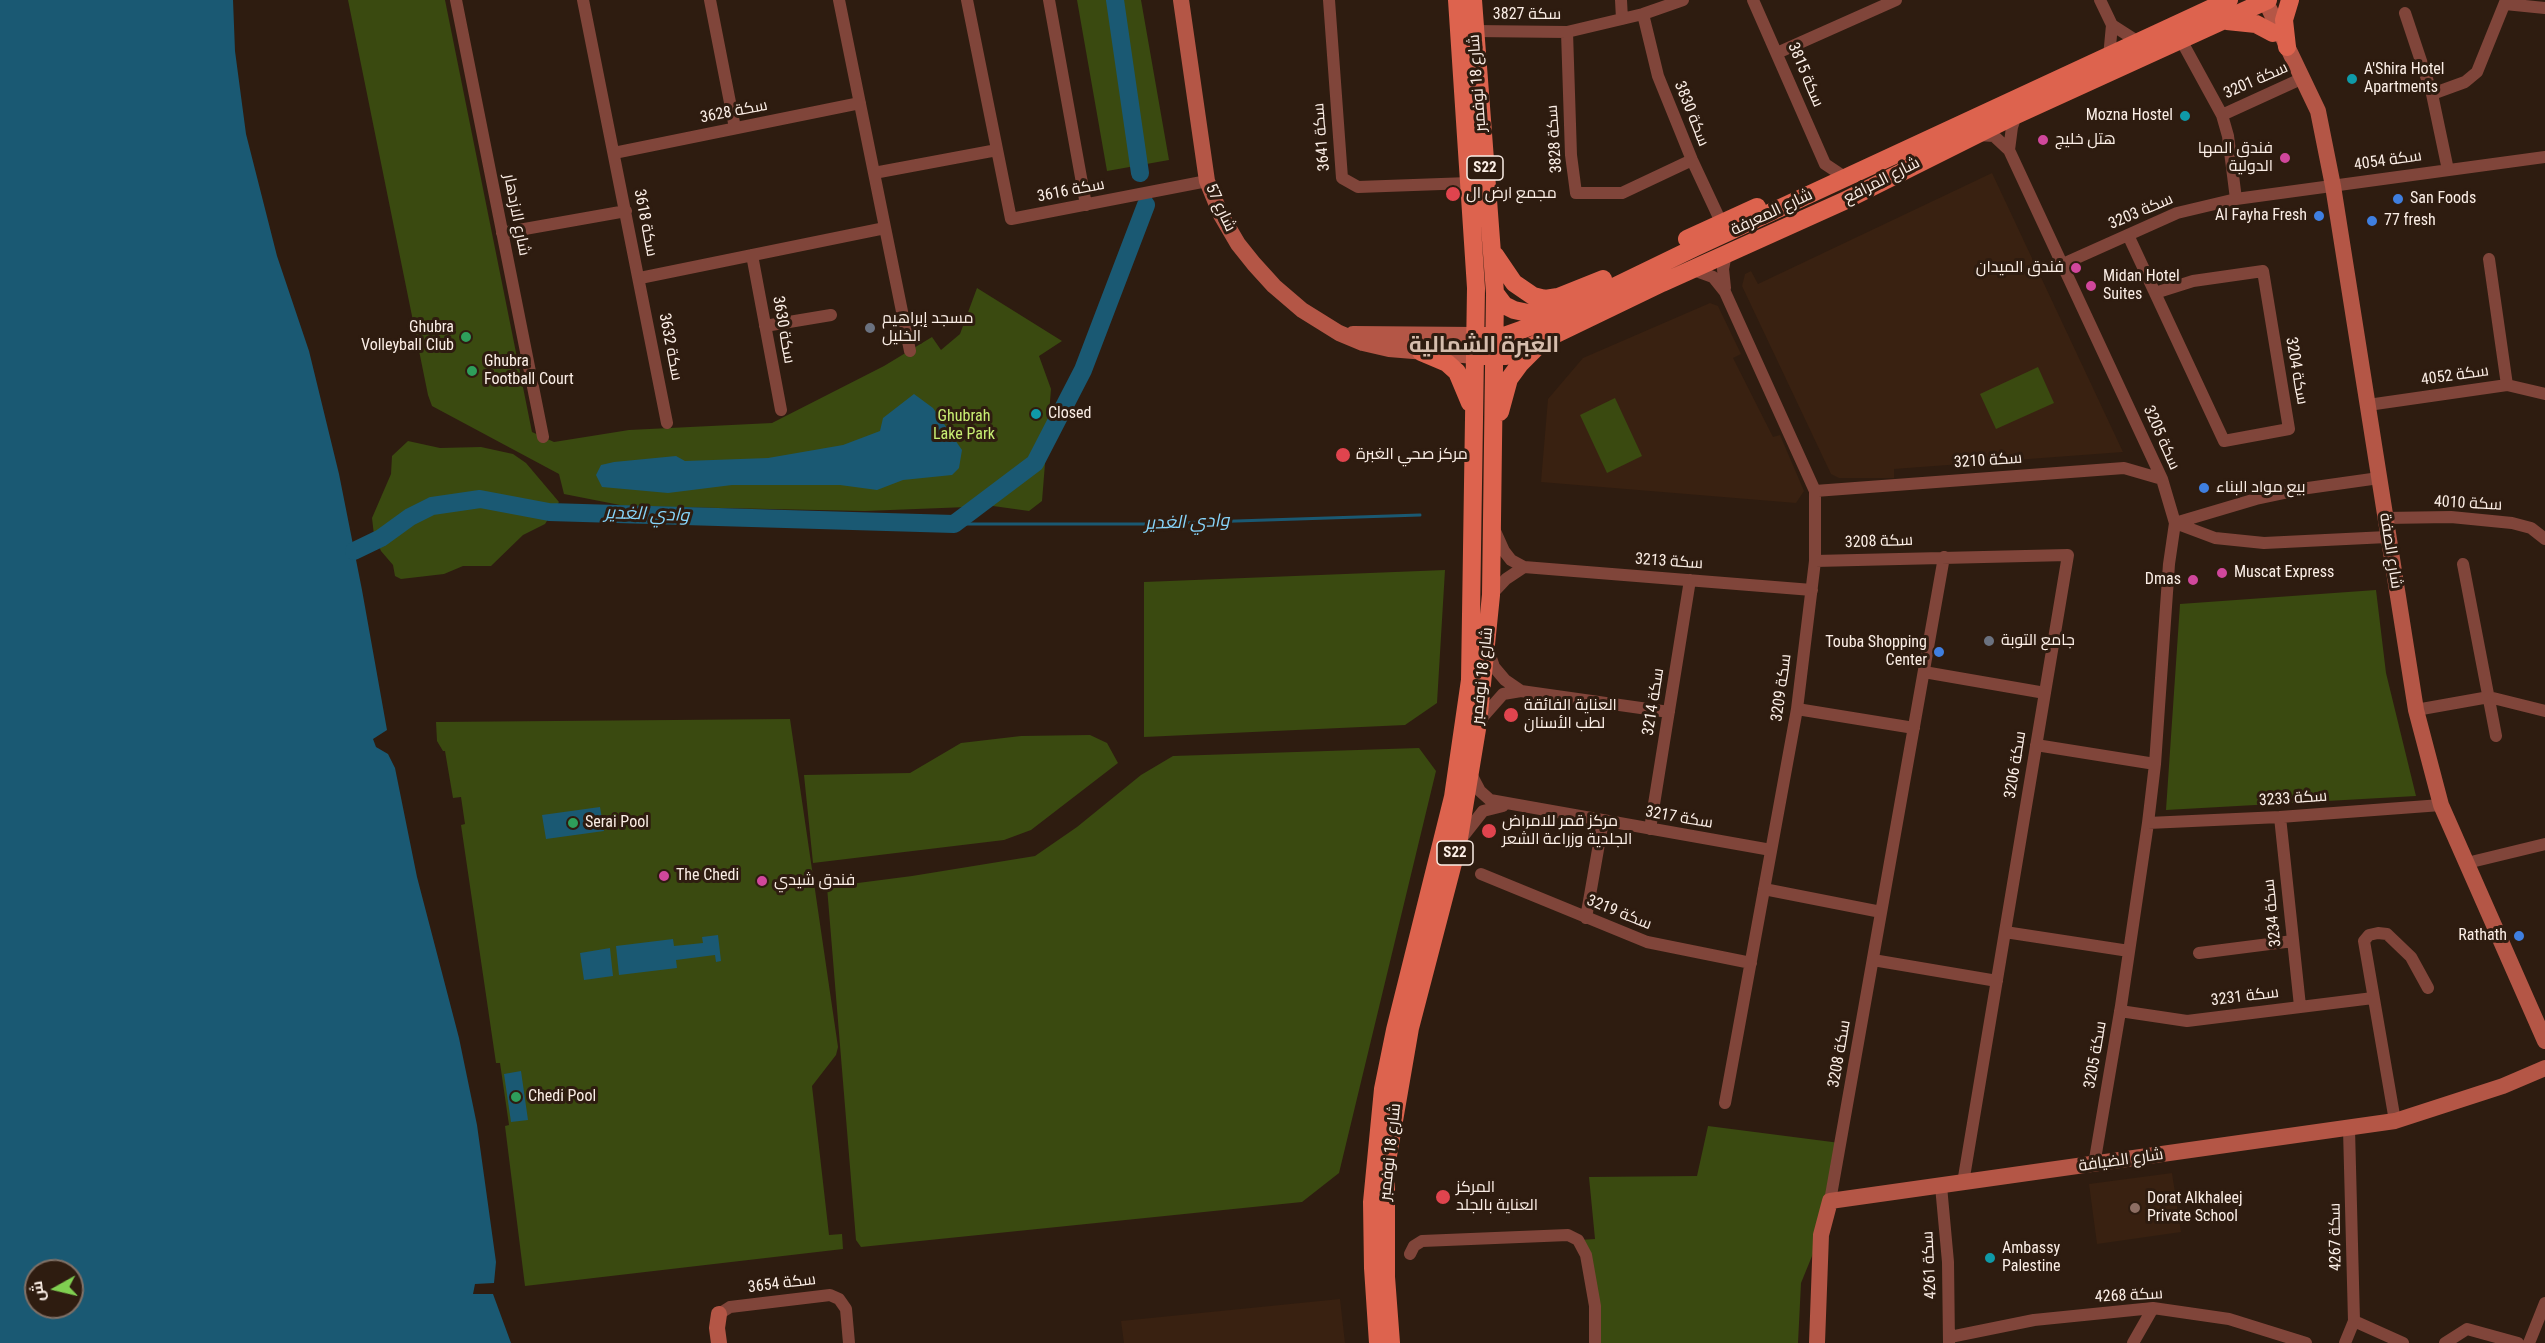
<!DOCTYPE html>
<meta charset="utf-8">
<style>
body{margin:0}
#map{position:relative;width:2545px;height:1343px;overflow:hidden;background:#2e1c10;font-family:"Roboto Condensed",Cairo,sans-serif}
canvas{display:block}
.north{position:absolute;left:24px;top:1259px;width:60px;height:60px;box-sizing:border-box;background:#2e1c10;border:2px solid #807066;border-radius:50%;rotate:262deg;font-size:16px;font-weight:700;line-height:24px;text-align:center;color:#fbeee6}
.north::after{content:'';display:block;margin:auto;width:21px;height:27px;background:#80d051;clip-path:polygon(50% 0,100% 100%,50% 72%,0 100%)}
</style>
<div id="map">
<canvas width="2545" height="1343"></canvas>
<div class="north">ش</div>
</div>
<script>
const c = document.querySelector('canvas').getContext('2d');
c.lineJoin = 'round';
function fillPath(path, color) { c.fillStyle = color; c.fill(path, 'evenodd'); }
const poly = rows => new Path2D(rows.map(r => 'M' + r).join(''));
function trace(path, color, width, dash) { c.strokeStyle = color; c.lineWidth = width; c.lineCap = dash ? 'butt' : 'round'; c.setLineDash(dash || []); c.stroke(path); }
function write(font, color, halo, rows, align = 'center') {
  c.font = font + ' "Roboto Condensed",Cairo,sans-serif'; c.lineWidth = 6; c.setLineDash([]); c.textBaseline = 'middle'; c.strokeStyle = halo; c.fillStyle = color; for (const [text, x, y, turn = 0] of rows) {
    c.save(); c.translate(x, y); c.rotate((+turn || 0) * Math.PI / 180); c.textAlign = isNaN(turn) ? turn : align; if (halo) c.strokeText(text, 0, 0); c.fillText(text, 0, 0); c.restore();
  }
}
fillPath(poly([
 [1992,173,2123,452,1894,469,1894,478,1839,478,1831,474,1742,286,1745,274,1751,271,1758,284],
 [1710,303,1718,306,1741,354,1733,358,1773,437,1780,435,1804,491,1796,503,1541,482,1548,399,1583,358],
 [2172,1173,2181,1232,2097,1244,2089,1184],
 [1340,1299,1345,1343,1124,1343,1121,1321]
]), '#392111');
fillPath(poly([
 [348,0,445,0,532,432,554,442,629,430,772,423,884,366,932,337,941,350,960,334,977,288,1062,341,1039,356,1051,389,1042,501,1029,511,993,506,865,511,625,506,564,494,559,474,432,406,428,395],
 [1077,0,1141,0,1169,160,1107,171],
 [2038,367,2054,403,1996,429,1980,394],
 [1615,398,1642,456,1607,473,1580,415],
 [408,441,440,448,481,447,513,454,526,463,559,502,545,524,523,535,491,566,463,566,444,574,401,579,395,576,393,565,381,551,374,535,372,518,391,474,392,456],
 [1445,570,1437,703,1405,725,1144,737,1144,582],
 [2376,590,2386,673,2416,796,2166,810,2180,604],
 [790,719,838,1047,836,1055,812,1086,829,1235,842,1234,843,1249,525,1286,505,1126,509,1125,500,1063,496,1063,461,825,465,824,461,797,453,798,445,751,443,751,437,741,436,722],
 [1090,735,1107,743,1118,763,1031,830,1004,840,813,863,804,775,910,773,961,743,1021,736],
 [1419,748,1436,771,1339,1173,1302,1202,861,1247,856,1240,827,887,912,876,1035,856,1077,827,1141,775,1173,756],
 [1708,1126,1840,1143,1821,1234,1801,1283,1798,1343,1595,1343,1579,1240,1595,1239,1589,1177,1697,1176]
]), '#3a4a10');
fillPath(poly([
 [0,0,233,0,235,51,246,134,277,256,309,351,339,474,362,590,387,730,373,739,376,747,388,754,395,768,417,877,459,1038,477,1125,496,1262,494,1283,475,1284,473,1294,493,1294,511,1343,0,1343],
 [36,1271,72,1271,72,1307,36,1307],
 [914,394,933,408,962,450,959,468,952,475,903,480,877,490,840,485,732,485,668,493,602,487,596,475,601,465,614,462,676,456,685,461,768,458,843,445,880,431,883,418],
 [600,807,604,831,546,839,542,815],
 [718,935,721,961,716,962,715,955,676,960,677,968,619,975,616,946,673,939,674,946,703,943,702,937],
 [610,948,613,976,584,980,580,953],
 [521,1071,528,1120,511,1122,504,1074]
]), '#1a5973');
trace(poly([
 [954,524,1144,524,1420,515]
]), '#1a5973', 3);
trace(poly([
 [1115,0,1140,173],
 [354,551,381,538,410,517,432,506,480,499,549,512,954,524,1035,463,1083,370,1146,205]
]), '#1a5973', 18);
trace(poly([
 [456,0,543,437],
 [583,0,667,423],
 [710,0,735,128],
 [839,0,910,351],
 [967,0,1011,219,1207,181],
 [1049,0,1086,205],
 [1329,0,1342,178,1358,187,1469,183],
 [1621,0,1622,19],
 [1753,0,1825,164,1843,176,1851,175],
 [2100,0,2112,25,2109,57],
 [2505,4,2545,8],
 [2405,13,2432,94,2448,170],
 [1643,14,1658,76,1692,160,1721,222],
 [2112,25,2140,43],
 [1474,31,1567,32,1643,14,1683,0],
 [1567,32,1571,155,1576,193,1622,193,1692,160],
 [2181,40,2222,115,2228,136,2236,199],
 [1777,53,1896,0],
 [2432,94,2465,82,2477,72,2506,0],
 [2222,115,2303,78],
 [1978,135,1994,136,2009,150,2162,479,2175,523,2169,564,2155,764,2148,823,2121,1006,2094,1165],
 [2009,150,2012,127,2016,115],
 [614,153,860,103],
 [874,173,997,150],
 [502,233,626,211],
 [2128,235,2224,441,2289,429,2263,271,2193,281,2155,293],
 [752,255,781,410],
 [2489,259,2507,385],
 [2063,264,2177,213,2236,199,2545,157],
 [1691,269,1713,277,1725,292,1815,491,1815,561,1797,709,1725,1103],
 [640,278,885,228],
 [1725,288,1723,269,1726,254],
 [765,326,831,315],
 [2368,405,2507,385,2545,394],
 [1815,491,2124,468,2162,479],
 [2384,518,2451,517,2512,523,2531,528,2545,539],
 [2175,523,2215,538,2264,543,2387,537],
 [2175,523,2256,499,2308,488,2379,478],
 [1495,531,1504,551,1511,560,1524,567,1812,590],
 [1815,561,2068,555,1963,1183],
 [2463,564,2496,736],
 [1491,595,1506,579,1524,567],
 [1488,649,1494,667,1505,680,1521,691],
 [1924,672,2045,693],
 [1797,709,1914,728],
 [2416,710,2489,697,2545,711],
 [1480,720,1503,694,1521,691,1669,712],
 [2036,745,2155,764],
 [1470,772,1480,791,1490,800,1771,850],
 [2280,817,2300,1006],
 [2148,823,2280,817,2441,805],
 [1650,829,1690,580],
 [1461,839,1483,811,1503,806],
 [2467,863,2545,844],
 [1481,874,1647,942,1751,963],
 [1764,889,1881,912],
 [1586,918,1603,821],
 [2005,932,2129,951],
 [2199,953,2293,941],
 [1873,960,1997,981],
 [2120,1011,2187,1021,2373,998],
 [2395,1121,2364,941,2369,935,2378,933,2387,934,2411,957,2428,988],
 [1941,1186,1948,1262,1949,1343],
 [1830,1201,1944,557],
 [1410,1254,1414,1246,1422,1241,1568,1235,1578,1240,1586,1255,1595,1306,1595,1343],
 [719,1314,730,1307,830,1295,839,1299,846,1309,849,1343],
 [2354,1321,2403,1343],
 [1950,1337,2034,1320,2153,1308,2229,1319,2306,1343],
 [2133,1343,2153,1308],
 [2345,1343,2354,1321,2349,1129],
 [2445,1343,2467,1329,2518,1343],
 [2529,1343,2545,1303]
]), '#80453a', 12);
trace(poly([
 [1181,0,1207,181,1221,215,1238,244,1254,264,1274,286,1302,310,1339,333,1363,343,1389,349,1475,356],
 [2265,0,2318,111,2333,186,2416,710,2441,805,2545,1041],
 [1353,334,1475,335],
 [719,1343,717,1328,719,1314],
 [1817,1343,1821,1235,1830,1201,2395,1121,2503,1086,2545,1068]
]), '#b45646', 16);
trace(poly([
 [2227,21,2256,24,2273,33],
 [2287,47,2284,20,2290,0],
 [1687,239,1757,207],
 [1495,255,1514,283,1533,296,1545,299,1558,297,1603,279],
 [1495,293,1504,305,1514,310,1528,313,1554,310],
 [1483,336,1504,336,1535,325,1696,247,2229,0],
 [1421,352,1447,363,1457,372,1470,403],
 [1483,356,1505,356,1519,352,1662,283,1844,201,2016,115,2268,0],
 [1500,412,1509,379,1520,364,1535,349],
 [1378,1343,1373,1268,1372,1202,1383,1089,1395,1030,1453,797,1470,680,1476,288,1457,0],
 [1391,1343,1386,1277,1386,1167,1410,1028,1458,844,1478,723,1491,595,1495,293,1473,0]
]), '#dd634e', 18);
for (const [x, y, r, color] of [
 [2352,79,6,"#0f9aa8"],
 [2185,116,6,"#0f9aa8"],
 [2043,140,6,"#d1479c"],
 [2285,158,6,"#d1479c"],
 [1453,194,8,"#e0444e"],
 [2398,199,6,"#3f7fe0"],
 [2319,216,6,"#3f7fe0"],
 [2372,221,6,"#3f7fe0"],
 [2076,268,6,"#d1479c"],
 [2091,286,6,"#d1479c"],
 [870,328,6,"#6b7280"],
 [466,337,6,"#2e9e5b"],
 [472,371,6,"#2e9e5b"],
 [1036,414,6,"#0f9aa8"],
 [1343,455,8,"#e0444e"],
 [2204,488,6,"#3f7fe0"],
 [2222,573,6,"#d1479c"],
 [2193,580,6,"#d1479c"],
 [1989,641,6,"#6b7280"],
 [1939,652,6,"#3f7fe0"],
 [1511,715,8,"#e0444e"],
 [573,823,6,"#2e9e5b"],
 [1489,831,8,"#e0444e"],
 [664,876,6,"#d1479c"],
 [762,881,6,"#d1479c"],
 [2519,936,6,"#3f7fe0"],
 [516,1097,6,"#2e9e5b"],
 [1443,1197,8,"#e0444e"],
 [2135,1208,6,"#8d6e63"],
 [1990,1258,6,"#0f9aa8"]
]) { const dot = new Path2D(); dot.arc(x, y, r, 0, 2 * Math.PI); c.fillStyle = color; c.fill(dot); trace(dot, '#2e1c10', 2); }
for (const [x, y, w] of [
 [1485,168,36],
 [1455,853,36]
]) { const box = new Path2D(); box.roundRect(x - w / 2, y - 12, w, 24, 4.5); c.fillStyle = '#2e1c10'; c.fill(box); trace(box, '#fbeee6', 1.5); }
write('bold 15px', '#fbeee6', null, [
 ["S22",1485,168],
 ["S22",1455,853]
]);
write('16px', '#fbeee6', '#2e1c10', [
 ["سكة 3827",1527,15],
 ["سكة 3815",1805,75,67],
 ["سكة 3201",2256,81,-24],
 ["شارع 18 نوفمبر",1478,83,-94],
 ["سكة 3628",734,112,-11],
 ["سكة 3830",1691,114,68],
 ["سكة 3641",1322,137,-95],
 ["سكة 3828",1555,139,-94],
 ["سكة 4054",2388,161,-8],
 ["شارع المرافع",1882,181,-27],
 ["سكة 3616",1071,191,-11],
 ["شارع 57",1220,208,65],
 ["سكة 3203",2141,212,-23],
 ["شارع المعرفة",1772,213,-25],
 ["شارع الازدهار",516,215,79],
 ["سكة 3618",645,223,79],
 ["سكة 3630",783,330,80],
 ["سكة 3632",670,347,79],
 ["سكة 3204",2296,371,80],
 ["سكة 4052",2455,376,-8],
 ["سكة 3205",2161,438,66],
 ["سكة 3210",1988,461,-4],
 ["سكة 4010",2468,504,3],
 ["سكة 3208",1879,542,-2],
 ["شارع الصفة",2390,551,81],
 ["سكة 3213",1669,562,4],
 ["شارع 18 نوفمبر",1483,676,-84],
 ["سكة 3209",1782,688,-82],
 ["سكة 3214",1654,702,-81],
 ["سكة 3206",2016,765,-81],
 ["سكة 3233",2293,799,-4],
 ["سكة 3217",1679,818,10],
 ["سكة 3219",1619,913,22],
 ["سكة 3234",2273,913,-96],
 ["سكة 3231",2245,997,-7],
 ["سكة 3208",1840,1054,-80],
 ["سكة 3205",2096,1055,-80],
 ["شارع 18 نوفمبر",1391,1152,-84],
 ["شارع الضيافة",2121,1161,-8],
 ["سكة 4267",2336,1237,-91],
 ["سكة 4261",1930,1265,-93],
 ["سكة 3654",782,1284,-7],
 ["سكة 4268",2129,1296,-3]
]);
write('16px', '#fbeee6', '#2e1c10', [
 ["A'Shira Hotel",2364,70],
 ["Apartments",2364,88],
 ["Mozna Hostel",2173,116,"right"],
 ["هتل خلیج",2055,140],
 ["فندق المها",2273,149,"right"],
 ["الدولية",2273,167,"right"],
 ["مجمع ارض ال",1466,194],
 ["San Foods",2410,199],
 ["Al Fayha Fresh",2307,216,"right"],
 ["77 fresh",2384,221],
 ["فندق الميدان",2064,268,"right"],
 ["Midan Hotel",2103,277],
 ["Suites",2103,295],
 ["مسجد إبراهيم",882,319],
 ["الخليل",882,337],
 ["Ghubra",454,328,"right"],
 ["Volleyball Club",454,346,"right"],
 ["Ghubra",484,362],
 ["Football Court",484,380],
 ["Closed",1048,414],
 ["مركز صحي الغبرة",1356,455],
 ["بيع مواد البناء",2216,488],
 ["Muscat Express",2234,573],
 ["Dmas",2181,580,"right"],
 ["جامع التوبة",2001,641],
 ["Touba Shopping",1927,643,"right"],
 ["Center",1927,661,"right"],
 ["العناية الفائقة",1524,706],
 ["لطب الأسنان",1524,724],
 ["مركز قمر للامراض",1502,822],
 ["الجلدية وزراعة الشعر",1502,840],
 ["Serai Pool",585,823],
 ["The Chedi",676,876],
 ["فندق شيدي",774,881],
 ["Rathath",2507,936,"right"],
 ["Chedi Pool",528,1097],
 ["المركز",1456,1188],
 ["العناية بالجلد",1456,1206],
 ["Dorat Alkhaleej",2147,1199],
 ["Private School",2147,1217],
 ["Ambassy",2002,1249],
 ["Palestine",2002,1267]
], 'left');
write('16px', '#c8ee73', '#2e1c10', [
 ["Ghubrah",964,417],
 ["Lake Park",964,435]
]);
write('italic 18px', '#87d5fb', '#2e1c10', [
 ["وادي الغدير",647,515,2],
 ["وادي الغدير",1187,523,-2]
]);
write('bold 22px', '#d5bdad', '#2e1c10', [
 ["الغبرة الشمالية",1484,346]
]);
</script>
